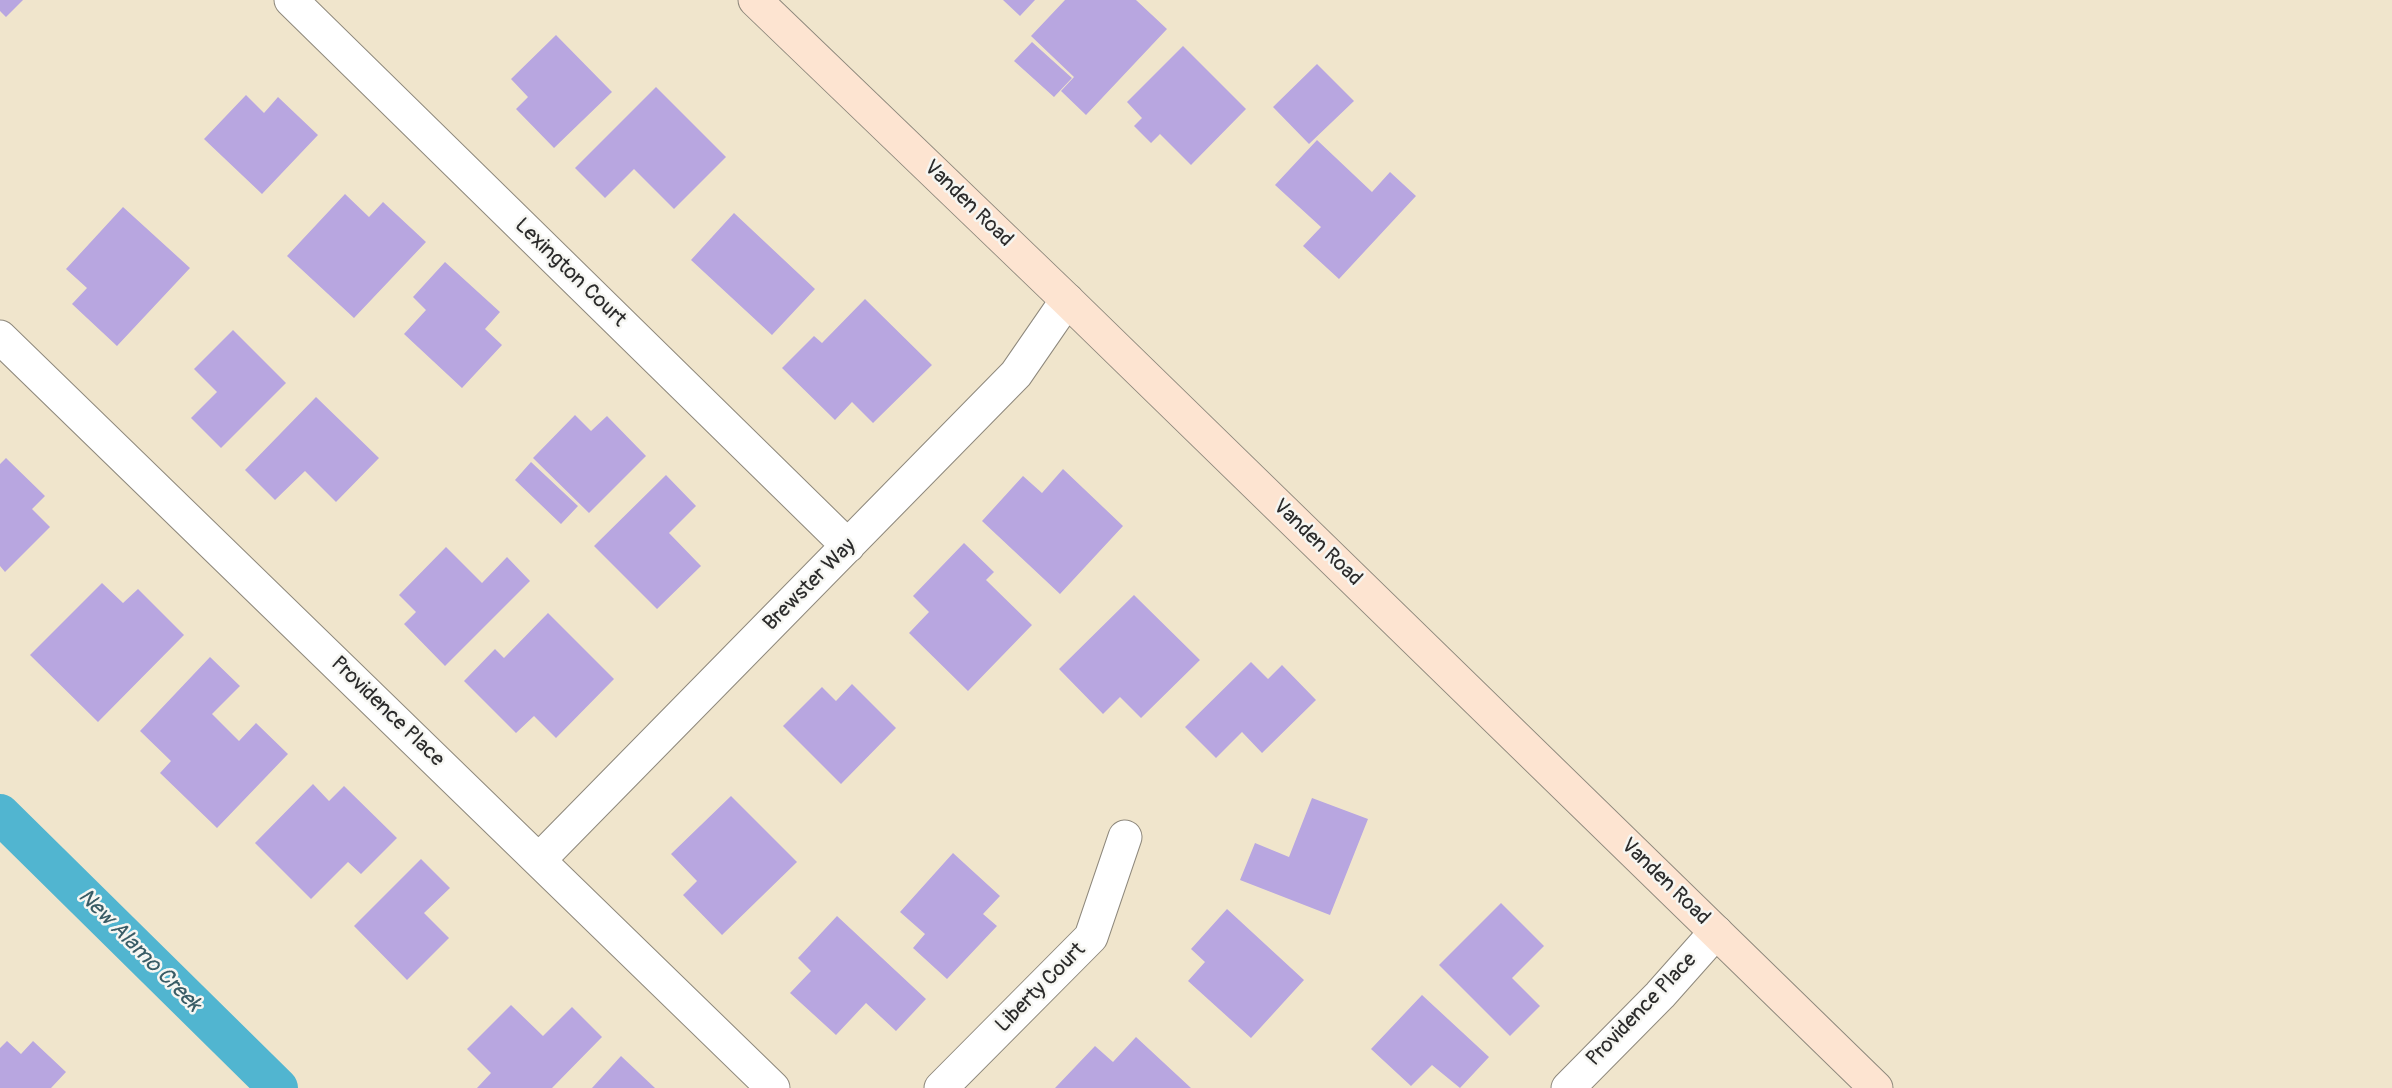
<!DOCTYPE html>
<style>
body{margin:0}
canvas{display:block;background:#f0e5cc}
</style>
<canvas width="2392" height="1088"></canvas>
<script>
const c = document.querySelector('canvas').getContext('2d');
c.lineJoin = 'round';
const poly = rows => new Path2D(rows.map(r => 'M' + r).join(''));
function trace(path, color, width, dash) { c.strokeStyle = color; c.lineWidth = width; c.lineCap = dash ? 'butt' : 'round'; c.setLineDash(dash || []); c.stroke(path); }
function fillPath(path, color) { c.fillStyle = color; c.fill(path, 'evenodd'); }
function write(font, color, halo, rows, align = 'center') {
  c.font = font + ' Pangolin,sans-serif'; c.lineWidth = 5; c.setLineDash([]); c.textBaseline = 'middle'; c.strokeStyle = halo; c.fillStyle = color; for (const [text, x, y, turn = 0] of rows) {
    c.save(); c.translate(x, y); c.rotate((+turn || 0) * Math.PI / 180); c.textAlign = isNaN(turn) ? turn : align; if (halo) c.strokeText(text, 0, 0); c.fillText(text, 0, 0); c.restore();
  }
}
trace(poly([
 [0,814,278,1088]
]), '#51b5d0', 40);
fillPath(poly([
 [0,0,23,0,6,17,0,11],
 [1003,0,1035,0,1020,16],
 [1065,0,1136,0,1167,29,1086,115,1061,91,1074,77,1031,36],
 [556,35,612,92,554,148,516,109,528,97,511,79],
 [1032,42,1072,78,1054,97,1014,61],
 [1183,46,1246,109,1191,165,1160,134,1151,143,1134,126,1142,118,1127,102],
 [1317,64,1354,101,1309,144,1273,107],
 [656,87,726,157,674,209,634,169,605,198,575,168],
 [246,95,264,113,278,97,318,135,262,194,204,139],
 [1317,140,1372,192,1390,172,1416,196,1339,279,1303,246,1321,227,1275,185],
 [345,194,369,217,383,202,426,242,354,318,287,256],
 [123,207,190,268,117,346,72,304,87,288,66,269],
 [734,213,815,289,772,335,691,260],
 [445,262,500,312,485,329,502,345,462,388,404,334,426,310,413,297],
 [865,299,932,365,873,423,852,402,835,420,782,368,814,336,822,343],
 [233,330,286,383,221,448,191,418,217,392,194,369],
 [316,397,379,458,336,502,305,471,275,500,245,470],
 [575,415,591,431,607,416,646,456,589,513,533,458],
 [6,458,45,496,32,509,50,527,5,572,0,566,0,464],
 [531,462,578,506,561,524,515,480],
 [1063,469,1123,526,1060,594,982,521,1023,476,1042,493],
 [666,475,696,506,669,533,701,566,657,609,594,546],
 [964,543,994,572,986,580,1032,625,968,691,909,633,929,612,913,596],
 [446,547,482,583,507,557,530,581,445,666,404,624,416,612,399,595],
 [102,583,123,603,138,589,184,635,98,722,30,655],
 [1134,595,1200,660,1141,718,1120,697,1103,714,1059,669],
 [548,613,614,679,556,738,534,716,516,733,464,681,495,649,504,658],
 [210,657,240,686,212,714,239,741,256,723,288,754,217,828,160,773,171,761,140,731],
 [1251,662,1268,679,1282,665,1316,700,1262,753,1242,732,1216,758,1185,727],
 [852,684,896,728,841,784,783,726,822,687,836,701],
 [313,784,329,801,344,786,397,838,361,874,348,862,311,899,255,843],
 [731,796,797,862,722,935,683,895,697,881,671,854],
 [1312,798,1368,819,1330,915,1240,880,1255,843,1289,857],
 [953,853,1000,896,983,914,997,926,947,979,913,948,925,934,900,912],
 [421,859,450,888,424,913,449,938,407,980,354,926],
 [1501,903,1544,946,1512,978,1540,1006,1510,1036,1439,965],
 [1227,909,1304,980,1251,1038,1188,981,1205,962,1191,949],
 [837,916,926,999,896,1031,866,1003,836,1035,790,993,811,971,798,958],
 [1422,995,1489,1057,1460,1088,1432,1065,1411,1086,1371,1049],
 [511,1005,543,1036,572,1007,602,1037,552,1088,477,1088,491,1073,467,1049],
 [1136,1037,1191,1088,1055,1088,1095,1046,1113,1062],
 [7,1041,21,1054,33,1041,66,1072,51,1088,0,1088,0,1048],
 [621,1056,655,1088,592,1088]
]), '#b8a6e0');
const street = poly([
 [291,0,848,546],
 [0,337,773,1088],
 [540,859,1016,374,1067,300],
 [941,1088,1091,937,1125,837],
 [1568,1088,1660,995,1716,932]
]);
const secondary = poly([
 [755,0,1067,300,1876,1088]
]);
trace(street, '#8e887c', 35);
trace(secondary, '#8e887c', 35);
trace(street, '#fff', 33);
trace(secondary, '#fde4d1', 33);
write('21px', '#2b2b2b', '#f6f6f2', [
 ["Vanden Road",968,204,44],
 ["Lexington Court",570,273,44],
 ["Vanden Road",1317,543,44],
 ["Brewster Way",810,585,-45],
 ["Providence Place",387,712,44],
 ["Vanden Road",1665,882,44],
 ["Liberty Court",1041,988,-45],
 ["Providence Place",1642,1010,-46]
]);
write('italic 22px', '#385b65', '#f6f6f2', [
 ["New Alamo Creek",139,951,45]
]);
</script>
